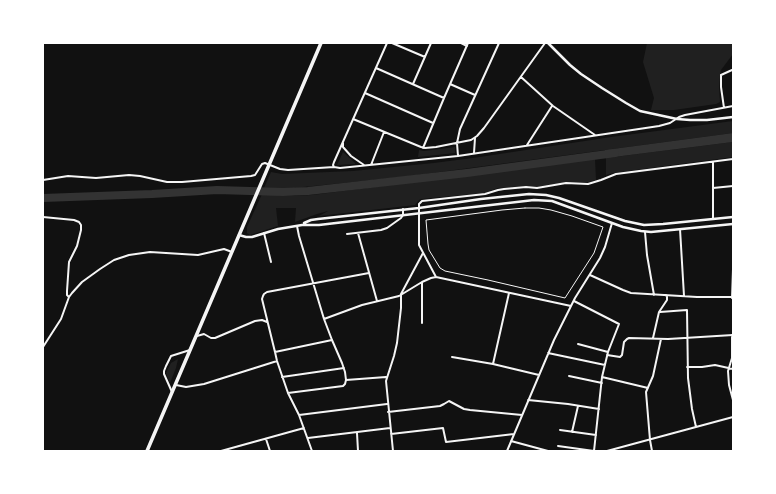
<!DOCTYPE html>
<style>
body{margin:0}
#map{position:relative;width:776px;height:494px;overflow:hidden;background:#111;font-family:"IBM Plex Sans",sans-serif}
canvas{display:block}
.frame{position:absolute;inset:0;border:44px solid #fff;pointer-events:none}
</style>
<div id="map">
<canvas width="776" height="494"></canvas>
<div class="frame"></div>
</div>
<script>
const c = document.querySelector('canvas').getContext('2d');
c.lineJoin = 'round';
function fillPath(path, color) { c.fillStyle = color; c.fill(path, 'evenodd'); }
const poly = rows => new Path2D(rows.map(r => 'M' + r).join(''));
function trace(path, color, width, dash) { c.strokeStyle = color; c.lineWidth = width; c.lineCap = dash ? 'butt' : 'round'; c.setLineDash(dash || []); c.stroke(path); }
fillPath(poly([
 [647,43,733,43,733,54,721,70,720,76,719,88,720,102,716,104,674,110,651,110,654,98,643,62],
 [733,121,733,133,402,177,284,189,264,188,271,172,282,174,353,171,434,163,480,157,611,137],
 [733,142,733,157,613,173,606,175,606,158],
 [455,147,455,153,418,157,419,150,424,151],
 [343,152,355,163,355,164,337,165],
 [595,159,596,180,589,182,567,182,537,187,526,186,498,188,484,193,421,199,419,200,415,205,319,216,328,211,317,214,295,222,296,208,276,208,278,226,253,234,250,235,247,233,247,227,262,194,293,196,312,195],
 [178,359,176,368,170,383,167,376,166,373,171,363]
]), '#202020');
fillPath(poly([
 [733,133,733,142,606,158,605,150]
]), '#333');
trace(poly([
 [43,198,152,194,217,190,283,192,308,191,467,173,615,153]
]), '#333', 8);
trace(poly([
 [525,208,539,208,551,210,572,216,603,227,594,253,565,298,488,280,445,271,440,268,429,250,428,244,426,220,502,210,525,208]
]), '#f5f5f5', 1);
trace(poly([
 [392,43,425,57],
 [461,43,467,46],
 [376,68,444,98],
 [521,77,553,106,595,135],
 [413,84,431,43],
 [450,84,475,95],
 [365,93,433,123],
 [724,108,721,87,721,75,732,70],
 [353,119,421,147,425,148,436,147,471,140,477,136,484,128,545,43],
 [343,143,343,147,351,156,364,165],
 [527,145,552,106],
 [423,148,444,98,468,43],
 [474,153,475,138],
 [458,156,457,143,460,129,499,43],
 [371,165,384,132],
 [334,167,333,165,334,162,387,43],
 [43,180,68,176,96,178,129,175,140,176,167,182,182,182,251,176,255,175,262,164,265,163,280,169,288,170,334,167,340,168,458,156,659,126,670,123,679,117,685,115,733,106],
 [713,188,733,186],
 [43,217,74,220,79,222,81,225,81,230,77,246,69,262,67,291,67,295,69,297],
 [713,219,713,163],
 [680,229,684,296],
 [645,232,647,255,654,295],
 [264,233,271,262],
 [358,233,377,301],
 [347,234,381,230,387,228,401,218,403,215,403,209],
 [590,275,623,290,631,293,697,297,733,297],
 [436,277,419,245,419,204,422,201,485,194,498,190,504,189,526,187,537,188,566,183,588,184,601,180,616,174,733,159],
 [732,298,733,269],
 [660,312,687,310,688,378,692,409,696,427],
 [324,319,362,305,399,296,422,282,431,278,436,277,571,306],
 [422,323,422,282],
 [732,335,732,358,728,371,729,385,733,400],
 [197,336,204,334,211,338,215,338,255,321,262,320,267,322],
 [653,338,659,312,667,300,667,297,666,295],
 [578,344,608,352],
 [43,347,61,319,69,297,72,293,82,282,100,269,114,260,129,255,150,252,198,255,224,249,232,252],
 [275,352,332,340],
 [548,353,605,365],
 [607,355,620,357,622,355,624,342,627,339,629,338,668,339,733,335],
 [452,357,493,364,539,375],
 [493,364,509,293],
 [687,367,702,367,715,365,733,369],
 [569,376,602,383],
 [282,377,344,368],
 [602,377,648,388],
 [346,380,386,377],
 [176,385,186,387,204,384,277,361],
 [172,392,164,374,164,371,166,366,171,356,190,350],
 [288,393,343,386,345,384,346,380,345,372,342,363,332,340,324,319,299,236,297,226],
 [528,400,568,404,599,409],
 [388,412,440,406,444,404,449,401,464,409,470,410,522,415],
 [299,415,387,404],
 [560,430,596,435],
 [572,432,578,406],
 [357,433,358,451],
 [391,434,443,428,446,442,514,434],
 [308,438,390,428],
 [266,439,270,451],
 [511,441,548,451],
 [558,446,594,451,602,377,608,352,619,324,574,301],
 [221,451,304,428],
 [312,451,299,415,288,393,277,361,275,352,262,299,263,296,264,294,267,292,369,273],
 [393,451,386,381,394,356,397,343,401,308,401,294,423,253],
 [507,451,554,340,575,298,600,258,605,247,612,223],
 [607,451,733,417],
 [652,451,650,440,646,392,653,376,661,339]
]), '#f5f5f5', 2);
trace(poly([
 [548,43,570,65,581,74,602,88,626,103,640,111,677,119,690,120,707,120,733,117],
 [304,223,311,220,318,219,419,208,481,199,529,194,546,195,559,198,625,221,644,225,663,224,733,217],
 [239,235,246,237,252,237,278,229,302,225,319,225,336,223,534,200,552,201,623,227,641,231,651,232,733,224]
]), '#f5f5f5', 2.5);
trace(poly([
 [147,451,321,43]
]), '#f5f5f5', 3.5);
</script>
